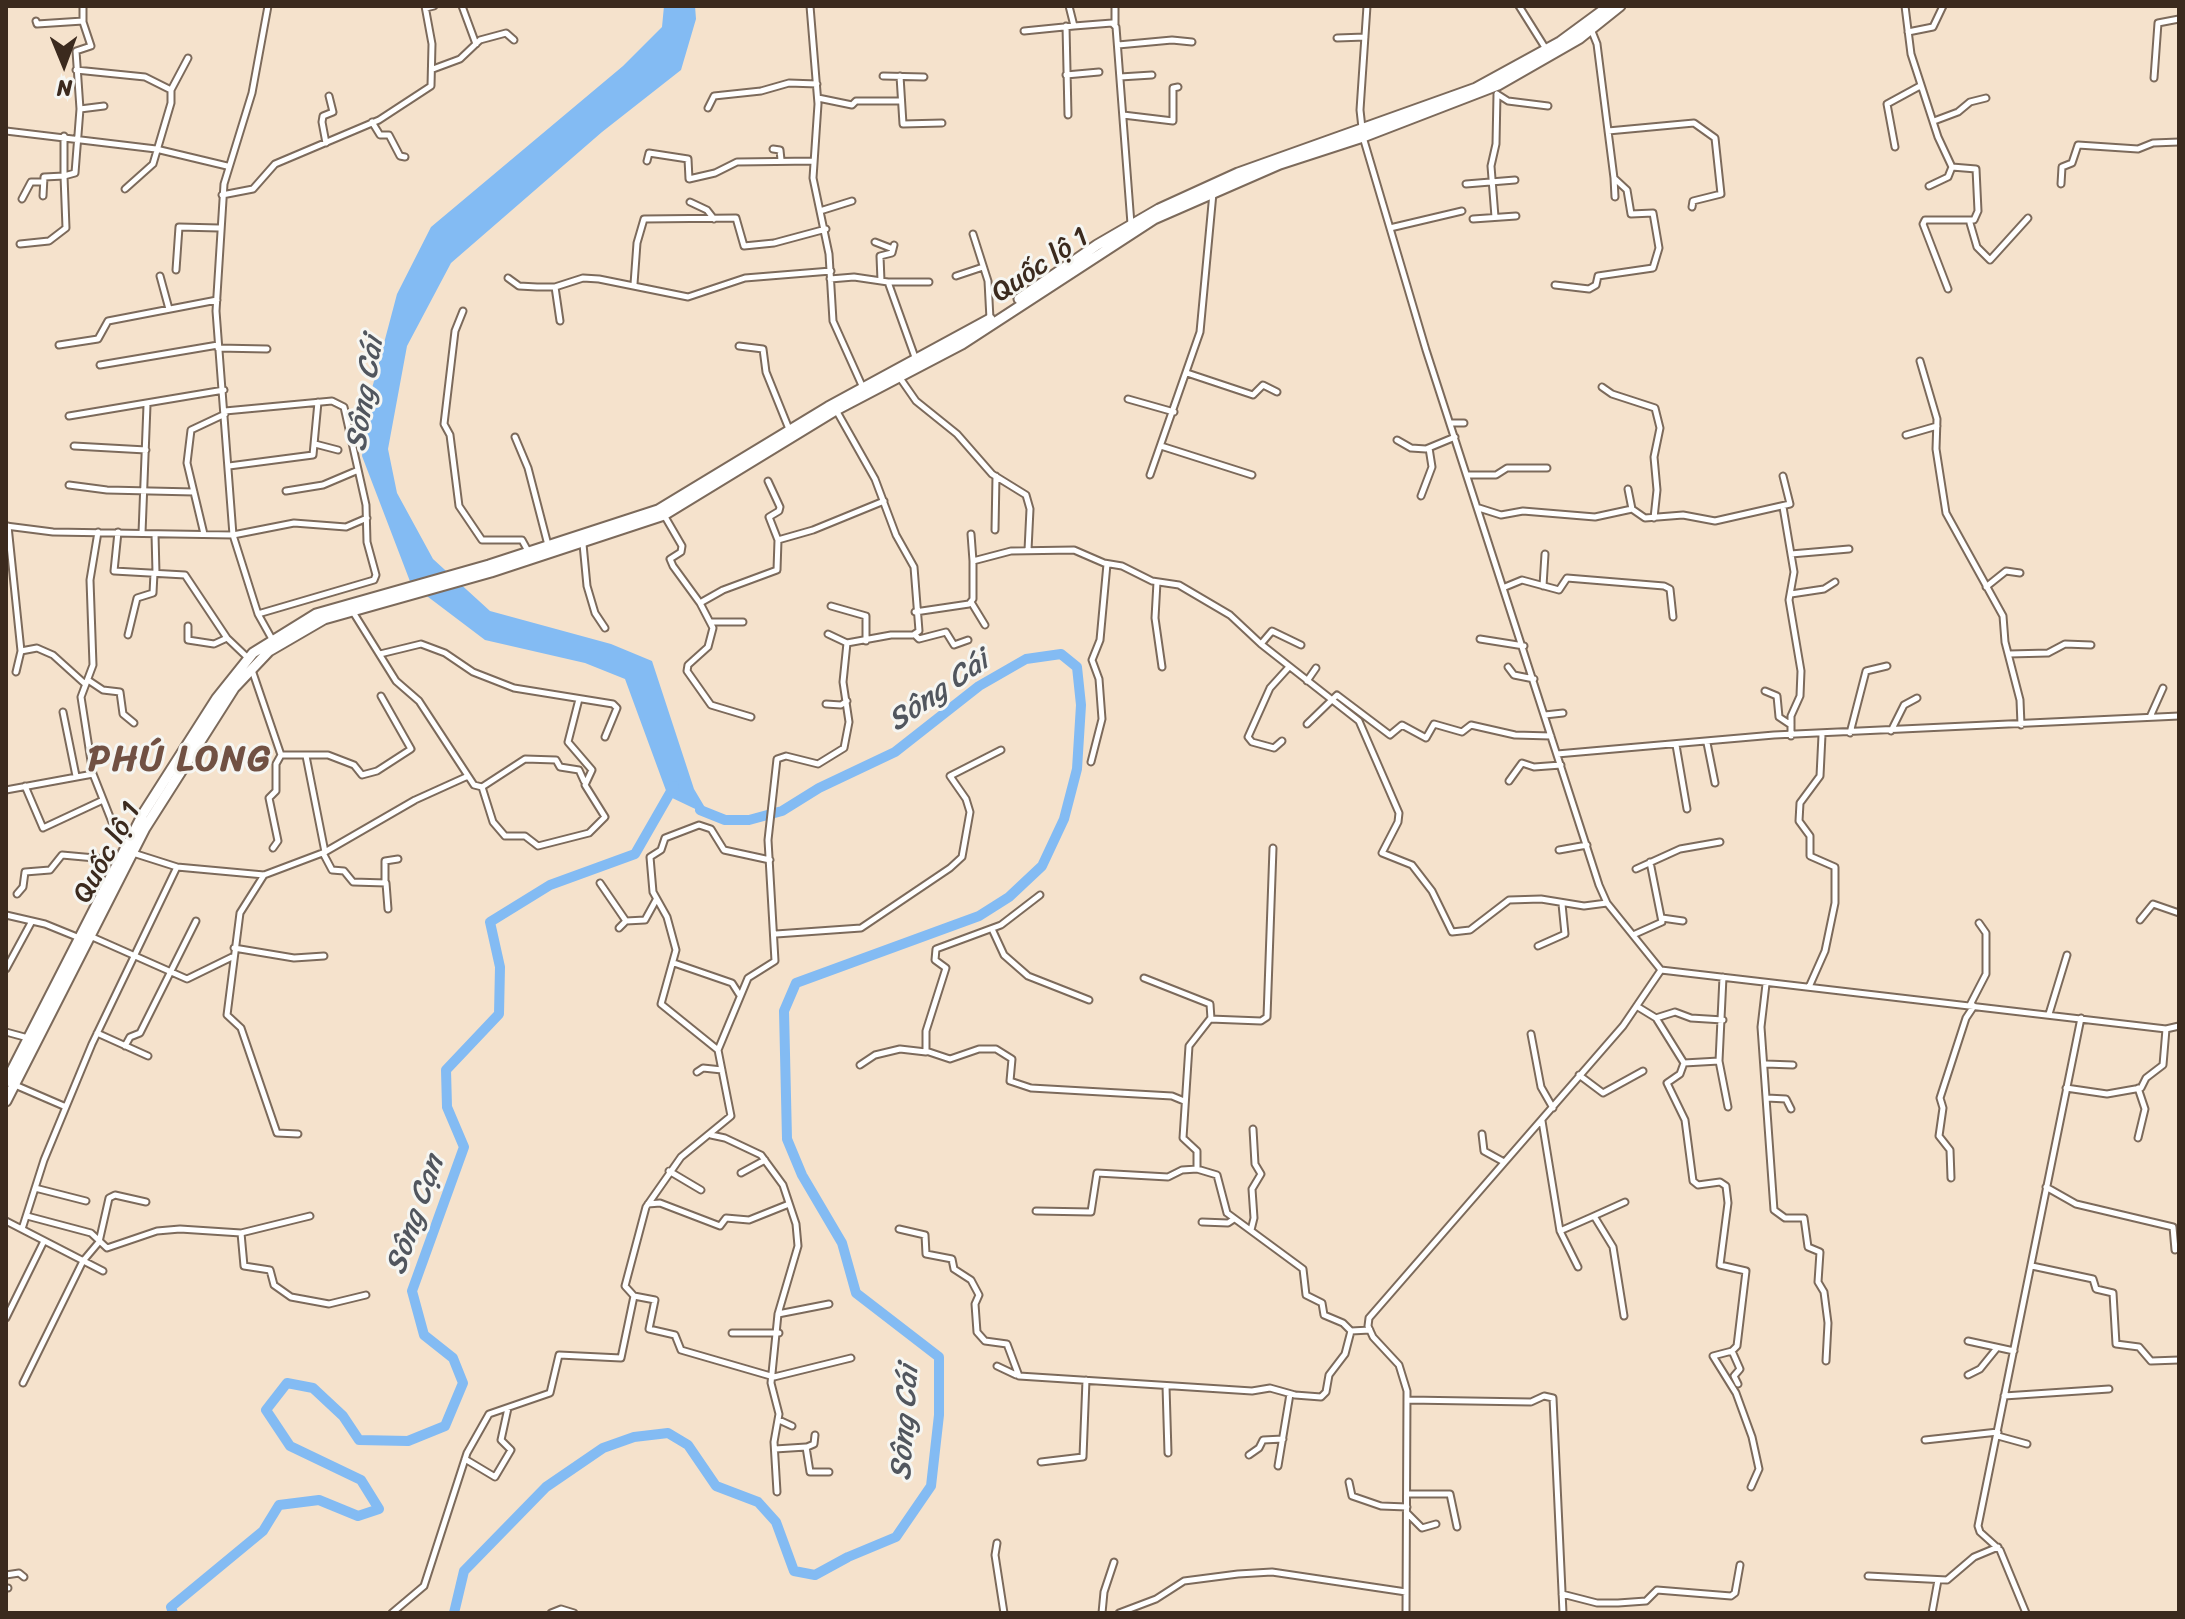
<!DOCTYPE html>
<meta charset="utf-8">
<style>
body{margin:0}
#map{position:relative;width:2185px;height:1619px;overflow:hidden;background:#f5e2cc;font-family:Sriracha,sans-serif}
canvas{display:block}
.frame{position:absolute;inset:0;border:8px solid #3b2a1e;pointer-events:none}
.north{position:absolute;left:24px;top:24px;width:80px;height:80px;-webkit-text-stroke:6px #f6f6f2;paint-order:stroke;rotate:179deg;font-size:22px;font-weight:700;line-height:32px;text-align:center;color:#3b2a1e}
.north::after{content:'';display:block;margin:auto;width:28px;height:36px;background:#3b2a1e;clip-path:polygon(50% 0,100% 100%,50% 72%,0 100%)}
</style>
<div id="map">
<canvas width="2185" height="1619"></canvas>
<div class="frame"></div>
<div class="north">N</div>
</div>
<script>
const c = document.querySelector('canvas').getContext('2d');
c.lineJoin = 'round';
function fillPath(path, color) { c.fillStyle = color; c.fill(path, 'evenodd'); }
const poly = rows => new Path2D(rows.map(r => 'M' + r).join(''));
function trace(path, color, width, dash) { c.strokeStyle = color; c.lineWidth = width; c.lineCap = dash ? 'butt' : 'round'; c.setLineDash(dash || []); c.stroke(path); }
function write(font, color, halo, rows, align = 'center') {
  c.font = font + ' Sriracha,sans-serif'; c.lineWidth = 6; c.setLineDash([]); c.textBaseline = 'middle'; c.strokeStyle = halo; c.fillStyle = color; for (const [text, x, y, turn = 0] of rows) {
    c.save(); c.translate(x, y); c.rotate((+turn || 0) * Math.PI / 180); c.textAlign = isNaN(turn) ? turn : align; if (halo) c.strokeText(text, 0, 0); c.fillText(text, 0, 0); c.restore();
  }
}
fillPath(poly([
 [664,6,695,6,696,19,681,70,602,132,451,263,407,346,388,449,397,493,433,559,490,611,611,644,652,661,694,789,710,816,668,796,625,679,585,663,485,640,411,584,362,456,370,396,397,294,431,227,623,66,662,27]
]), '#83bbf3');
trace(poly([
 [173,1613,171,1607,263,1531,279,1505,319,1500,358,1516,379,1509,361,1480,290,1446,266,1410,287,1383,313,1388,343,1416,359,1440,408,1441,445,1426,463,1383,453,1358,424,1335,412,1291,464,1147,447,1107,446,1070,499,1014,500,967,490,922,550,885,635,854,674,786],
 [454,1613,464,1571,546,1487,603,1448,634,1437,668,1433,688,1445,716,1486,758,1502,776,1522,794,1571,815,1575,848,1557,896,1537,931,1486,939,1415,939,1357,856,1293,842,1243,802,1175,787,1139,784,1011,796,983,979,916,1009,897,1042,866,1064,819,1077,769,1081,705,1077,667,1061,654,1026,659,979,686,895,752,819,788,782,811,749,820,725,820,700,810]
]), '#83bbf3', 10);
const minor = poly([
 [268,6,252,93,224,184,216,311,233,535,258,614,272,639],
 [462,6,476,44],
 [810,6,818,104,813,178,829,254,833,321,864,390],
 [1069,6,1074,26,1112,23,1116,27,1131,224],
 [1367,6,1360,110,1363,137,1426,350,1599,885,1607,903,1661,970,2166,1029,2179,1026],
 [1519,6,1546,49],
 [1905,6,1911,54,1938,137,1952,167,1976,169,1978,211,1974,220,1925,220,1923,224,1948,289],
 [426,8,434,6],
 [36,21,37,24,83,21],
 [1115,24,1115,6],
 [1066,26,1068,115],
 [1024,31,1074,26],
 [1908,32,1933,27,1943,6],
 [1337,38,1365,37],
 [1118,45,1172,40,1192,42],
 [433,69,460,59,480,40,506,33,514,40],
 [76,70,145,77,171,90,171,103,153,164,125,189],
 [1066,75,1099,72],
 [883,76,924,77],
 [900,76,903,124,942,123],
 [1120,77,1152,75],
 [2154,78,2158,23,2179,19],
 [171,90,188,58],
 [1497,94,1508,101,1548,106],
 [818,98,852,105,856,101,901,101],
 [708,108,714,96,761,91,789,83,817,84],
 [80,109,76,51,91,46,83,22,83,6],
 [1123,115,1173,121,1173,88,1178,87],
 [1934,121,1958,112,1970,102,1986,98],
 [372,122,380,135,389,135,400,156,405,157],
 [6,131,156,149,227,166],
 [1608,131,1694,123,1715,138,1721,194,1693,201,1692,207],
 [326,143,322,122,323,116,333,112,329,96],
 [1895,147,1887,104,1920,86],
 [773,149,780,150,781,160],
 [647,161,649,153,688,159,689,179,715,173,737,162,814,161],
 [1614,178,1615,197],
 [1466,184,1515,180],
 [2061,184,2062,167,2072,163,2078,145,2138,149,2153,143,2179,142],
 [1929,186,1948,177,1952,167],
 [222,195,253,189,275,164,379,120,431,86,432,44,425,6],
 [43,196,44,177,64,176,64,136],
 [22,199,31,182,43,182],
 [690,202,707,210,714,219],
 [820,211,852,201],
 [1495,217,1491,166,1496,144,1497,94],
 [1473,219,1516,216],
 [1970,223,1977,247,1990,260,2028,218],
 [1390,228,1462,211],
 [973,234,988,281,990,319],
 [875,242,893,249],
 [20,244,49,241,66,228,64,176,75,173,80,109,104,106],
 [176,270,179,227,219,228],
 [160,276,169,309],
 [956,276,983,267],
 [508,278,519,286,537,287,555,287,583,278,599,279,688,297,745,278,831,271],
 [830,279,854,277,888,282,916,360],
 [881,281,880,256,892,253,894,245],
 [888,282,929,282],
 [634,284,637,243,644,219,736,218,744,246,774,243,826,229],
 [1555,285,1589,289,1596,285,1598,276,1653,268,1659,248,1653,213,1631,214,1627,190,1614,178,1597,44,1591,29],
 [555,287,560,321],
 [463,311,455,331,444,424,450,435,459,506,482,540,522,540,528,551],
 [59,345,98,339,108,321,217,300],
 [739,346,763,349,766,372,789,429],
 [218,348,267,349],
 [1920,361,1937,419,1936,449,1946,513,2003,616,2005,642,2020,700,2021,725],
 [100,365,218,345],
 [1187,373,1253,395,1263,385,1277,392],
 [900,378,916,401,957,434,992,474,1026,495,1030,509,1028,550],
 [1602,387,1612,394,1655,408,1660,428,1654,457,1657,490,1654,518],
 [1128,399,1174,412],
 [225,411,332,401,344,407,366,505,367,542,376,575,374,580,258,614],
 [69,416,224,390],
 [1450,423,1464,423],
 [1906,435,1937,426],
 [515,437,528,468,548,545],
 [1397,440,1411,448,1426,449,1455,437],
 [315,444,338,450],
 [74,446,146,450],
 [1161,446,1252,475],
 [229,466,313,455,318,402],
 [1150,475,1200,332,1213,193],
 [1467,475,1496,475,1507,468,1547,468],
 [69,485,107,490,194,492],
 [1628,489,1632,509],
 [286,491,323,485,356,471],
 [1421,496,1432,467,1429,448],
 [1783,507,1794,572,1789,600,1801,671,1800,696,1791,716,1791,736],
 [1479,508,1501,515,1523,511,1595,517,1632,509,1645,518,1683,515,1715,521,1790,504,1783,476],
 [664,515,682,546,681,552,670,559,673,566,700,603,713,628,708,647,688,665,687,671,711,705,751,717],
 [6,526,53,532,233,535,294,523,346,527,367,518],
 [8,526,21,651],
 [995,530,996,476],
 [98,532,90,580,93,665,81,697,93,774,112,822,127,846],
 [118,532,114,571,185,575,227,638,248,658],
 [142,533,147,405],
 [155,534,156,573],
 [204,534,187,463,191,430,225,414],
 [971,534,973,561],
 [778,540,813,530,884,501],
 [583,544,587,586,595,613,605,628],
 [1791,554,1849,549],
 [1157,582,1155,618,1162,667],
 [1543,586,1545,554],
 [1505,587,1522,580,1559,590,1567,578,1664,586,1670,589,1673,617],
 [1986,587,2006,571,2020,573],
 [1791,594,1824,589,1835,582],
 [971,602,985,625],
 [700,603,723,590,777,570,778,540,769,517,779,511,780,507,768,481],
 [831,606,866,616,866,641],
 [353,612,396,681,419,701,474,785,482,787,493,822,505,836,525,836,538,846,589,833,605,817,585,785,592,770,568,742,579,699],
 [915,612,969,604,973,599,973,561,1011,551,1074,550,1104,563,1122,566,1152,581,1179,585,1230,615,1261,644,1359,721,1399,813,1398,822,1382,853,1412,865,1432,891,1452,932,1470,930,1509,900,1541,899,1584,906,1607,903],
 [712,622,743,622],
 [188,626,188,640,214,644,227,638],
 [828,634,847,643],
 [128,635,137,598,153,593,154,573],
 [915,635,919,639,946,632,954,645,968,640],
 [1480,639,1524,646],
 [1261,644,1272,631,1301,645],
 [380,654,421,644,445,653,473,672,514,688,613,704,617,708,605,737],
 [2009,654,2048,653,2065,644,2091,645],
 [1508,667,1514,675,1534,679],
 [252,670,281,755,328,755,354,765,362,775,377,771,411,749,381,696],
 [16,672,21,651,37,648,53,655,84,683],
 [88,680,103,690,120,692,123,714,134,723],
 [1307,681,1316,668],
 [1765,691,1777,696,1779,717,1791,725],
 [826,704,841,705,847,701],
 [63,712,76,776],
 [1545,715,1563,713],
 [2150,717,2163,688],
 [1307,724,1337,695,1390,735,1402,725,1426,738,1434,724,1462,732,1471,725,1515,735,1551,736],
 [1891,731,1904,705,1917,698],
 [1850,733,1866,671,1887,666],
 [1282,741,1274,748,1252,742,1248,737,1270,688,1289,667],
 [1707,743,1715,783],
 [1676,745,1687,809],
 [1557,754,1774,735,2179,716],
 [306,756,325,852],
 [1091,762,1102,719,1099,679,1092,660,1100,640,1107,564],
 [1509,781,1522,763,1534,767,1561,765],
 [25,786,43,828,103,800],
 [482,787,525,759,556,760,560,767,579,770,584,781],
 [6,790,93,774],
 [273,848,278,841,269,798,276,791,276,764,281,755],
 [1273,848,1267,1017,1261,1021,1210,1019,1189,1046,1183,1138,1197,1151,1197,1169,1217,1175,1227,1213,1303,1269,1306,1295,1322,1303,1324,1315,1343,1323,1351,1331,1370,1330],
 [1559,850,1587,845],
 [133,853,177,867,264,875,325,852,415,800,468,776],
 [323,853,332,870,344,871,353,882,386,883,388,909],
 [1636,869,1680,849,1720,842],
 [264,875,240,913,227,1015,241,1028,277,1133,298,1134],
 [385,882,385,861,398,859],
 [600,883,626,921],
 [17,894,23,887,25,872,50,870,62,855,117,860],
 [1040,895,1001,925,936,949,935,960,946,968,926,1031,926,1051,950,1059,979,1049,996,1049,1012,1059,1010,1081,1031,1088,1172,1096,1184,1101],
 [6,915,45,924,77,937],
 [1662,918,1683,921],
 [2140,920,2153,904,2179,913],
 [619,928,626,921,645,920,656,900],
 [992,929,1004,955,1028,976,1089,1000],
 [776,934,861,928,950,868,962,857,970,812,966,799,950,776,1001,750],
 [1633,935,1662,922,1650,862],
 [90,936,187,979,232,957],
 [1538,946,1565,934,1562,904],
 [234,948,294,958,324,956],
 [674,963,732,983,739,994],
 [6,969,32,921],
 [1723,977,1719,1061,1728,1107],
 [1144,978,1210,1004,1211,1019],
 [1766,984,1761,1027,1774,1210,1785,1218,1804,1218,1808,1247,1820,1252,1818,1282,1824,1292,1828,1323,1826,1361],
 [1809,987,1825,951,1835,903,1835,867,1810,856,1810,836,1799,821,1800,803,1820,776,1822,735],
 [1970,1005,1986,974,1986,933,1979,923],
 [1638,1007,1656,1018,1684,1063],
 [2049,1014,2067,955],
 [1656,1018,1675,1012,1691,1018,1723,1020],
 [6,1032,28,1038],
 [97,1033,148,1056],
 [1531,1034,1541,1087,1553,1108],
 [125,1046,130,1037,140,1033,196,921],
 [718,1050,661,1004,676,950,667,917,653,892,650,857,661,850,665,838,699,825,711,829,724,850,770,860],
 [1719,1061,1684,1063,1680,1074,1667,1083,1685,1120,1693,1181,1698,1185,1720,1182,1726,1186,1728,1203,1720,1265,1746,1271,1737,1346,1732,1351,1713,1356,1736,1393,1752,1437,1759,1469,1751,1487],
 [1766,1064,1793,1065],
 [860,1065,875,1055,900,1049,926,1052],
 [697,1072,703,1068,722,1070],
 [1579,1075,1603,1093,1643,1071],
 [15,1085,66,1107],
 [2066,1088,2107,1094,2141,1088,2146,1078,2163,1065,2166,1029],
 [2138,1088,2145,1109,2138,1138],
 [1767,1098,1786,1099,1791,1109],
 [1542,1121,1560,1231,1594,1216,1613,1247,1624,1316],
 [1482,1134,1484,1151,1504,1162],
 [711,1135,725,1138,761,1155,783,1185,796,1224,798,1246,778,1314,771,1383,779,1414,774,1442,777,1492],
 [669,1171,701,1190],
 [741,1173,765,1160],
 [1951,1178,1950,1150,1939,1136,1943,1108,1940,1098,1966,1018,1974,1006],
 [2046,1187,2076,1204,2173,1227,2175,1250],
 [35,1188,86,1201],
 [648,1204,660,1203,720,1226,726,1218,749,1220,789,1204],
 [1036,1211,1091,1212,1097,1173,1168,1177,1182,1170,1197,1169],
 [27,1216,91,1233,107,1248,157,1231,180,1229,241,1233,244,1266,270,1270,274,1285,291,1297,329,1304,366,1295],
 [1594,1216,1625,1202],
 [6,1221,103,1271],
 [1202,1222,1228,1223,1234,1219],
 [22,1229,44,1160,92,1044,177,867],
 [899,1229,925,1235,926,1254,952,1259,954,1269,971,1280,979,1295,975,1304,977,1332,985,1341,1007,1344,1019,1376,1252,1391,1270,1388,1295,1395,1321,1397,1326,1392,1329,1375,1345,1354,1351,1331],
 [1251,1230,1254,1218,1252,1189,1261,1174,1255,1164,1253,1129],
 [1560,1231,1578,1267],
 [241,1233,310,1216],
 [2032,1266,2093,1279,2096,1289,2113,1293,2116,1344,2139,1347,2151,1361,2179,1360],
 [634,1296,655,1300,649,1329,675,1335,681,1350,774,1377,851,1358],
 [778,1314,829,1304],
 [6,1318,44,1241],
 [732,1333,779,1333],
 [1968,1341,2014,1351],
 [1732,1351,1740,1369,1734,1376,1738,1384],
 [997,1366,1016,1375],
 [1968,1375,1980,1369,1997,1348],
 [23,1383,83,1261,99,1242,109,1198,115,1195,146,1202],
 [1166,1386,1168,1453],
 [2004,1396,2109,1389],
 [1408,1400,1531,1402,1544,1396,1553,1398,1563,1613],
 [779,1420,792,1426],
 [1998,1436,2027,1444],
 [1925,1440,1998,1432],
 [807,1447,814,1444,815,1435],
 [775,1449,806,1447,810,1472,829,1472],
 [1249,1455,1259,1448,1263,1440,1283,1439],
 [465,1459,495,1477,511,1450,501,1440,508,1408],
 [1041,1462,1083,1457,1086,1380],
 [1278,1466,1290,1394],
 [1349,1482,1352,1496,1381,1506,1407,1507],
 [1407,1494,1450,1494,1457,1527],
 [1407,1513,1422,1528,1436,1524],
 [997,1543,995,1555,1004,1613],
 [6,1575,19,1573,24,1577],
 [1868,1576,1947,1580,1974,1557,1998,1547],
 [6,1588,8,1588],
 [1562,1594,1597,1603,1618,1603,1646,1601,1657,1590,1731,1596,1735,1593,1740,1565],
 [392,1613,424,1586,467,1453,489,1414,550,1393,559,1355,621,1358,634,1296,625,1286,646,1207,681,1157,731,1116,718,1050,748,978,775,961,768,840,777,759,786,756,818,764,844,748,849,722,843,682,847,643,891,635,913,635,919,631,914,567,896,535,875,479,836,410],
 [551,1613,561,1609,574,1613],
 [1102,1613,1104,1592,1114,1562],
 [1119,1613,1156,1599,1184,1581,1238,1574,1272,1572,1406,1592],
 [1406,1613,1407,1391,1399,1365,1373,1337,1368,1326,1369,1318,1623,1026,1661,970],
 [1932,1613,1938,1580],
 [2026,1613,2000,1550,1980,1532,1978,1526,2081,1018]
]);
const trunk = poly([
 [1019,299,1097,245,1159,209,1238,173,1476,88,1560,42,1609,6],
 [6,1082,143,814,217,698,253,653,316,614,489,565,658,510,828,407,990,319],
 [6,1101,145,828,234,688,269,651,324,619,491,572,664,515,836,410,962,344,1154,219,1280,164,1363,137,1498,85,1580,38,1620,6]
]);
trace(minor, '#7c6a5b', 9);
trace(trunk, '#7c6a5b', 13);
trace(minor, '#fff', 5);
trace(trunk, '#fff', 9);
write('28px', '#3b2a1e', '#f6f6f2', [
 ["Quốc lộ 1",1041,266,-34],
 ["Quốc lộ 1",108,853,-61]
]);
write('italic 30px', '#51565e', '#f6f6f2', [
 ["Sông Cái",366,394,-81],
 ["Sông Cái",939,692,-35],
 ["Sông Cạn",416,1215,-71],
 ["Sông Cái",906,1423,-86]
]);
c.letterSpacing = '2px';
write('bold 36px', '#715143', '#f6f6f2', [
 ["PHÚ LONG",180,761]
]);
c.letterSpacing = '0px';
</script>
